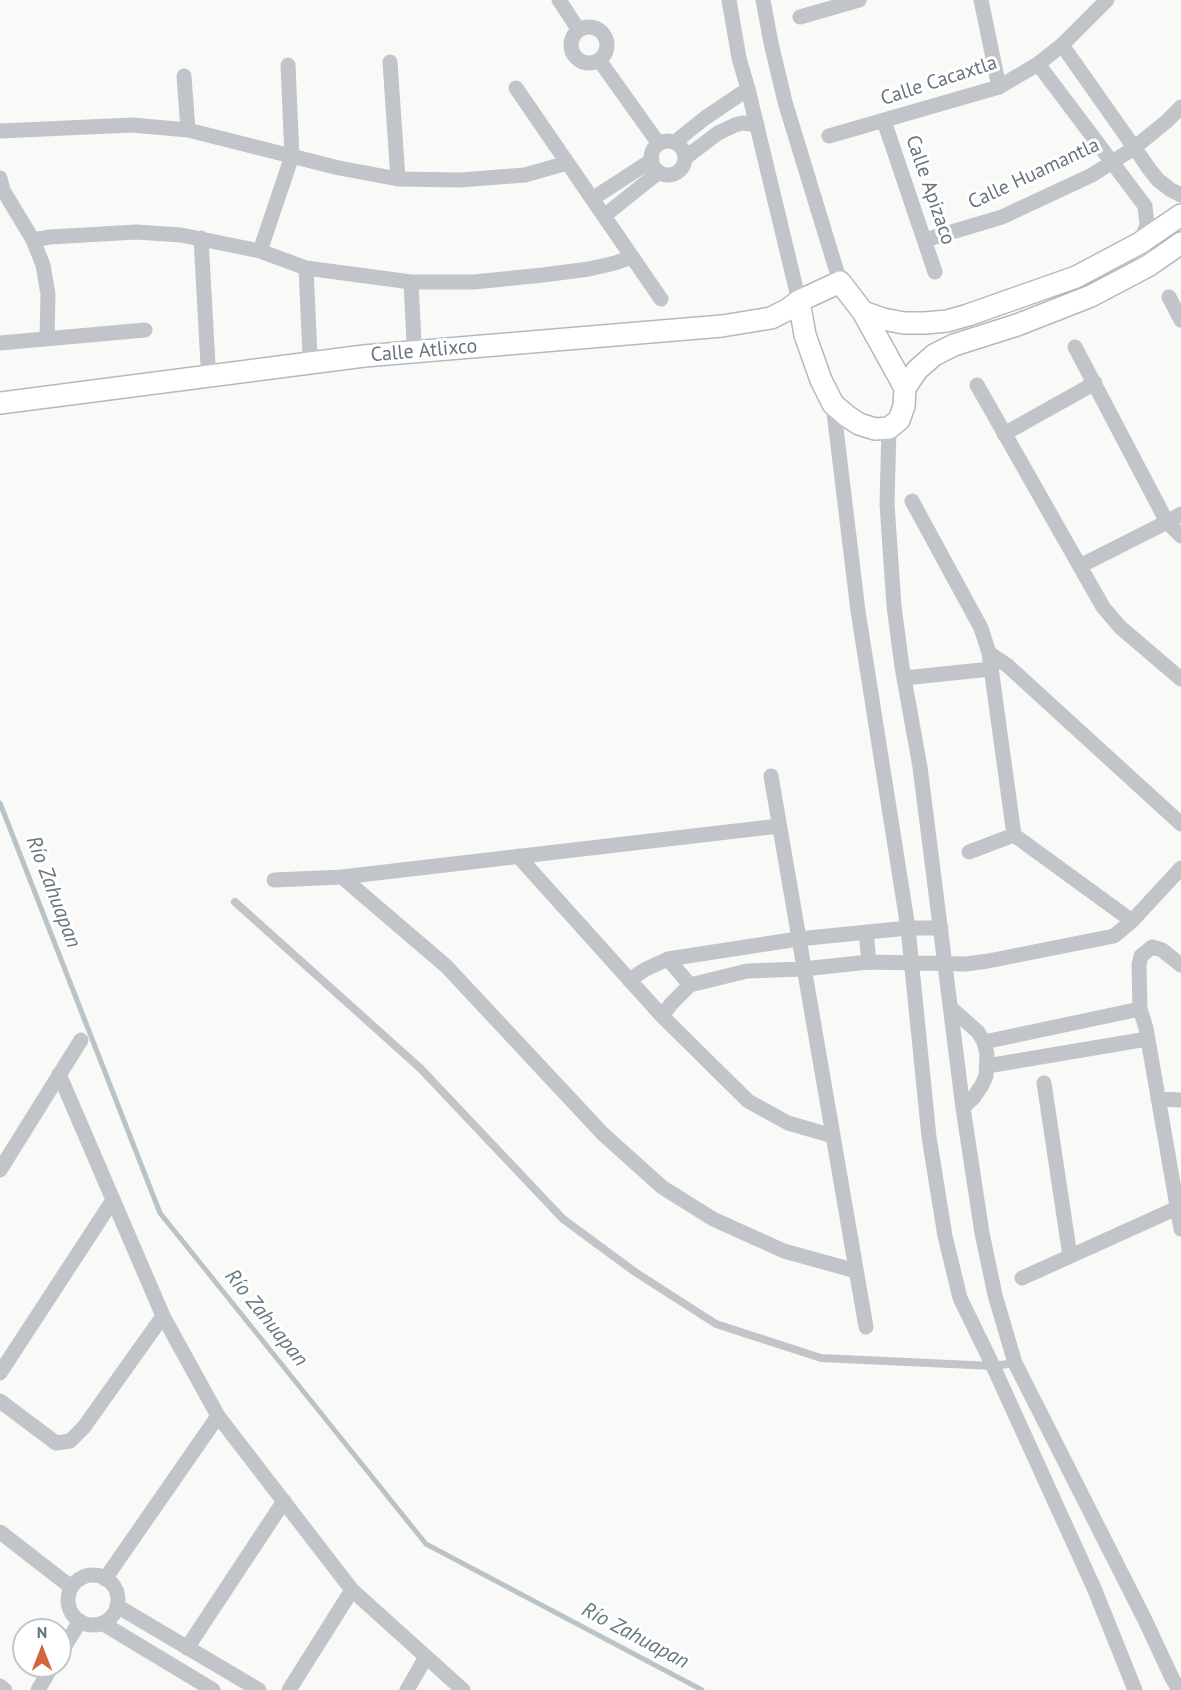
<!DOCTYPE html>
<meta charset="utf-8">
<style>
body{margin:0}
#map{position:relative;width:1181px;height:1690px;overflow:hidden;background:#f9f9f8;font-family:"PT Sans",sans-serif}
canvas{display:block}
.north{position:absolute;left:12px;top:1618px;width:60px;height:60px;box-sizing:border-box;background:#fff;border:2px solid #c2c7cc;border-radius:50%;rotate:0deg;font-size:16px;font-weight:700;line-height:24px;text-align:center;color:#667480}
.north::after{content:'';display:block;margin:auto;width:21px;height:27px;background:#d3653e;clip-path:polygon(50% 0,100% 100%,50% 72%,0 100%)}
</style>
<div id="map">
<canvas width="1181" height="1690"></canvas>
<div class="north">N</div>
</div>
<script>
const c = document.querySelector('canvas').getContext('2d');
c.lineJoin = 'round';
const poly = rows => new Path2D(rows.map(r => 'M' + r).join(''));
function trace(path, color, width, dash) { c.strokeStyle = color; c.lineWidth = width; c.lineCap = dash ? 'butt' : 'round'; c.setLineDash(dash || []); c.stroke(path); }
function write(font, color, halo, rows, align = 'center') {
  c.font = font + ' "PT Sans",sans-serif'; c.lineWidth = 6; c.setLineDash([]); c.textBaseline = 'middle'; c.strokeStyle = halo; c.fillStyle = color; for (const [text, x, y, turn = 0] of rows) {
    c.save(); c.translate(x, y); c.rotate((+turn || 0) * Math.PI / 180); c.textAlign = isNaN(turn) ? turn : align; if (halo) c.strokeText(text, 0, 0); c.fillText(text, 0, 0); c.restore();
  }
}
trace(poly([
 [0,803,160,1213,426,1544,702,1690]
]), '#bac4c8', 5);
const secondary = poly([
 [863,312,883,319,904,323,925,323,947,321,968,315,1076,277,1140,243,1181,215],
 [905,388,917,370,934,355,954,345,1017,325,1091,296,1148,266,1181,243],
 [0,403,364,356,722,326,771,318,787,310,799,301,840,282,863,312,905,388,904,406,899,420,889,428,875,429,859,424,847,416,833,404,821,380,805,335,799,301]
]);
trace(secondary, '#b4b9be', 24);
trace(poly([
 [235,902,420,1068,563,1219,635,1272,716,1324,821,1358,993,1366,1015,1363]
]), '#c1c5c9', 8);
trace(poly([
 [559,0,578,29],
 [729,0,739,58,748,89,799,301],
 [763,0,771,43,785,102,840,282],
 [981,0,999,87],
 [800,17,859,0],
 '571 45a18 18 0 1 1 36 0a18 18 0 1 1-36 0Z',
 [1062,45,1150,170,1158,180,1171,190,1181,195],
 [599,60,659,144],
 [390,62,398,179],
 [1038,64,1145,206,1147,225,1140,243,1148,266],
 [184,76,188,130],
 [516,88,661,299],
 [884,121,935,272],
 [0,131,132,125,188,130,339,168,398,179,460,180,525,175,567,163],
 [829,136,999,87,1038,64,1062,45,1107,0],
 '651 158a17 17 0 1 1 34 0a17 17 0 1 1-34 0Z',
 [675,142,705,118,748,89],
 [685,158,718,133,735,125,743,123,757,125],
 [0,178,3,190,33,240,43,265,48,294,47,339],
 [592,199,652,160],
 [604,216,659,172],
 [201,238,208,365],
 [33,240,50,237,136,232,181,235,260,251,306,268,411,282,474,282,543,275,589,269,615,263,632,257],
 [925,240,1002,217,1092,175,1134,148,1167,121,1181,107],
 [260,251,292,156,288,65],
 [306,268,310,355],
 [411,282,414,343],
 [1169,297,1181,320],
 [0,343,145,330],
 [1075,347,1167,522,1181,536],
 [977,385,1103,607,1120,627,1181,679],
 [833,404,858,611,908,928,929,1137,945,1236,960,1298,993,1366,1094,1588,1135,1690],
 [889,428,887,504,894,606,902,667,920,767,963,1108,982,1233,995,1295,1015,1363,1145,1620,1172,1678,1179,1690],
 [1004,434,1095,383],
 [912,501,981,628,989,653,1014,835,1132,921],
 [1080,566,1167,522,1181,514],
 [989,653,1008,666,1181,824],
 [904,678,991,669],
 [771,776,866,1327],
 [969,852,1014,835],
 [518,856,662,1016,748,1101,788,1123,833,1136],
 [342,877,446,966,603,1134,662,1187,713,1219,784,1251,856,1271],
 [274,880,342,877,779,826],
 [866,932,869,962],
 [668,959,690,985],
 [1181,965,1162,950,1152,947,1141,956,1139,965,1140,1009,1146,1028,1181,1229],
 [629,980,646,969,668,959,798,939,908,928,941,928],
 [951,1008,978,1032,984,1042,987,1054,986,1076,982,1085,974,1097,963,1108],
 [662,1016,671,1004,690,985,747,971,803,969,869,962,966,964,988,961,1114,936,1132,921,1181,868],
 [984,1042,1140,1009],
 [987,1066,1147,1039],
 [59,1074,163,1316,218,1416,352,1590,463,1690],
 [1044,1083,1070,1256],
 [1158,1099,1181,1100],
 [0,1170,81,1040],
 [1022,1278,1177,1208],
 [0,1373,113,1200],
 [0,1401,56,1443,70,1441,84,1427,163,1316],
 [0,1532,71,1587],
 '68 1600a25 25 0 1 1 50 0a25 25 0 1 1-50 0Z',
 [105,1579,218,1416],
 [117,1606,259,1690],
 [102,1623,213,1690],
 [187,1648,284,1501],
 [60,1654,80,1621],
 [0,1686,5,1690],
 [38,1690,52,1666],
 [289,1690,352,1590],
 [407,1690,426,1657]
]), '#c1c5c9', 15);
trace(secondary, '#fff', 21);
write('20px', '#667480', '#fff', [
 ["Calle Cacaxtla",939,81,-18],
 ["Calle Huamantla",1034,174,-25],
 ["Calle Apizaco",930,190,71],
 ["Calle Atlixco",424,351,-5]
]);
write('italic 21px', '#677980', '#fff', [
 ["Río Zahuapan",53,892,69],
 ["Río Zahuapan",266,1318,51],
 ["Río Zahuapan",635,1636,28]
]);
</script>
